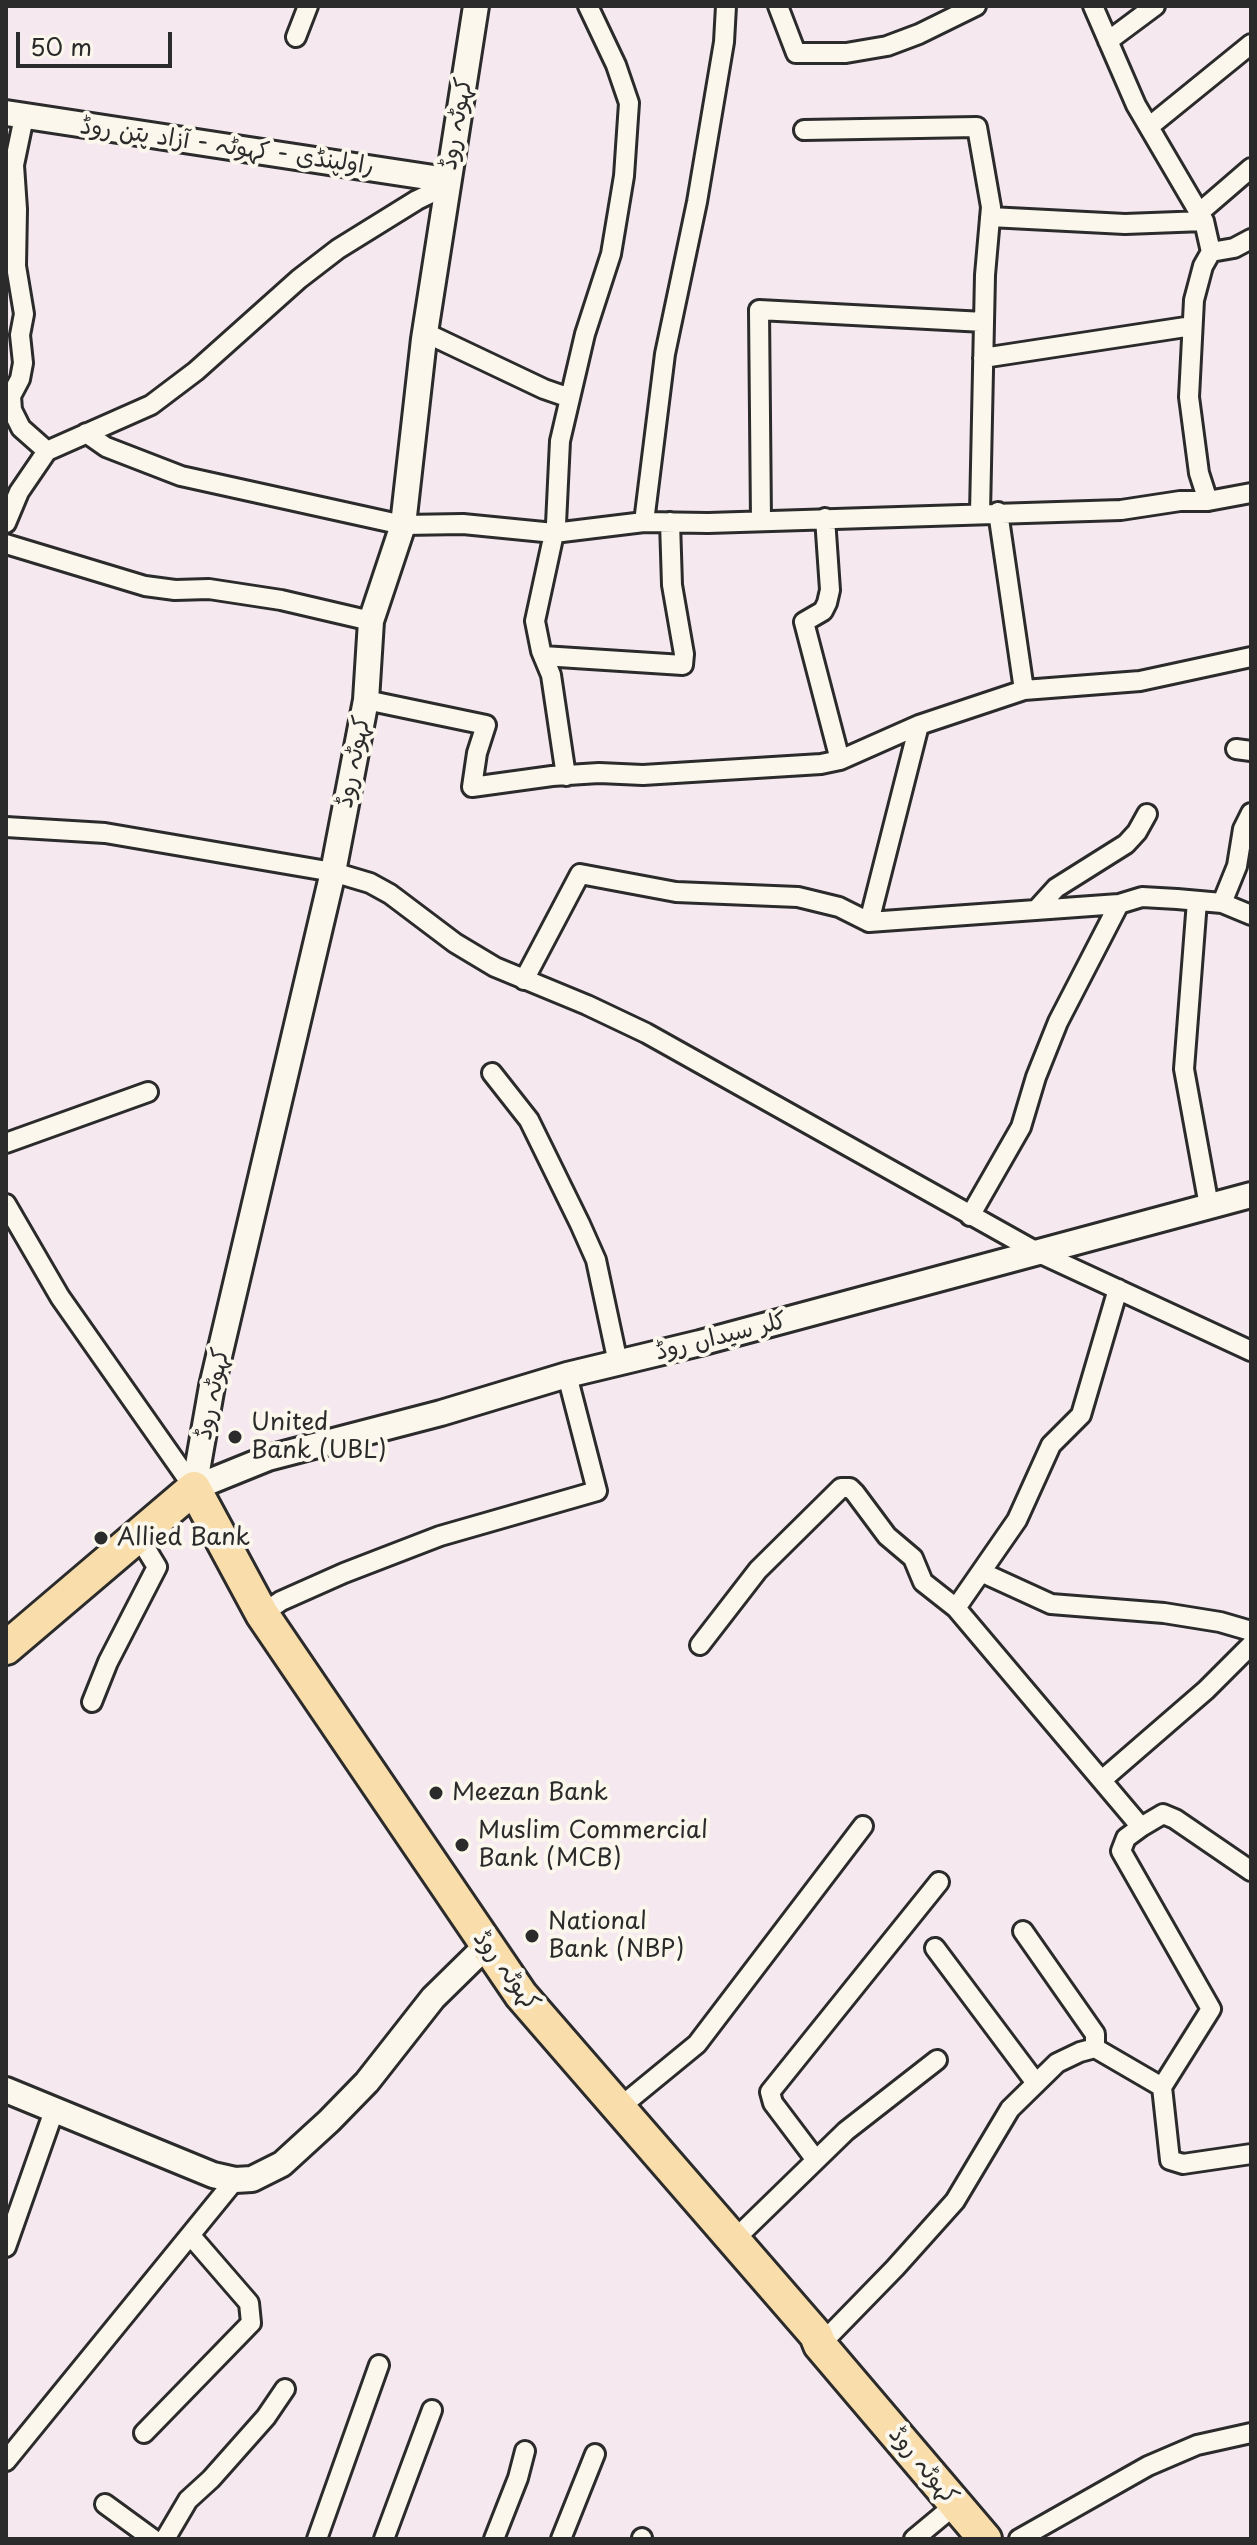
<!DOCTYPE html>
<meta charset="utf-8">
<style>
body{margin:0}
#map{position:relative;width:1257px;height:2545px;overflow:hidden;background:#f5e9ef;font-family:"Playpen Sans",sans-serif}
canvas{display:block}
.frame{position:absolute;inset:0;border:8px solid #2b2b2b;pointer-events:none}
.scale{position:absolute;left:16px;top:32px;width:156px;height:36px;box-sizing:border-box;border:4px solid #2b2b2b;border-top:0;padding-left:10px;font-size:24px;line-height:28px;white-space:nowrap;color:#2b2b2b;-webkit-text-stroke:6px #fbf7ec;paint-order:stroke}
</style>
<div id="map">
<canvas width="1257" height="2545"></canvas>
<div class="frame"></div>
<div class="scale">50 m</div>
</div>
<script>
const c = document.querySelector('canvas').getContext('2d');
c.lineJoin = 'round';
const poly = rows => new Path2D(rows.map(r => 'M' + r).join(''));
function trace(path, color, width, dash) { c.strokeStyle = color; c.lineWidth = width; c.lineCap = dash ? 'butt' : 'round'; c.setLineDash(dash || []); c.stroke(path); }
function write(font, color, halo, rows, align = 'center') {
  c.font = font + ' "Playpen Sans","Playpen Sans Arabic",sans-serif'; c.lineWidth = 8; c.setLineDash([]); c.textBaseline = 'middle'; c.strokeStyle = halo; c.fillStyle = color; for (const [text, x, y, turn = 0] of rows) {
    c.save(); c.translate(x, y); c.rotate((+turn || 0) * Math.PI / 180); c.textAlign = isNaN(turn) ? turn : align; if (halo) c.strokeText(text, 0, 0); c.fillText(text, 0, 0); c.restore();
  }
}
const street = poly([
 [778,6,796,53,846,53,887,46,919,34,976,6],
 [1093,6,1136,105,1204,221,1211,252,1203,266,1194,300,1189,397,1199,473,1208,501],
 [296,37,308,6],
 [1108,41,1155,6],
 [24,117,14,165,17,209,16,266,24,314,20,335,23,363,20,379,11,396,12,410,21,428,47,451],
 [1150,126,1251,44],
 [804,130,977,127,991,207,985,275,980,513],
 [1200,212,1251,168],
 [990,217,1125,224,1204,221],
 [1211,252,1234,248,1251,239],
 [426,333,544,389,570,398],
 [983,358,1192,326],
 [86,433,106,447,181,476,403,525,463,524,554,533,644,522,708,523,1121,510,1180,501,1208,501,1251,493],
 [998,512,1024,690],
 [825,518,830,590,827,603,823,611,804,622,840,760],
 [761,521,759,310,984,322],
 [644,522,665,354,697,202,724,42,726,6],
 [6,523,19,492,47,451,151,405,196,371,299,279,338,249,417,200,446,186],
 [6,544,145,586,175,590,209,589,281,600,371,621],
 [543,656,683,665,684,654,672,585,670,522],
 [366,700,486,725,477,753,472,787,552,776,599,773,643,775,821,764,840,760,919,725,1024,690,1140,681,1251,657],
 [1236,749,1251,751],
 [566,776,551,675,541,651,535,621,556,524,560,441,585,334,611,254,624,176,629,103,616,65,588,6],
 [6,827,105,833,333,872,370,883,390,894,455,943,495,967,587,1005,646,1033,1037,1252,1251,1351],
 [1197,901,1184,1069,1209,1206],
 [1222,903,1237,866,1243,829,1251,813],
 [1036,910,1056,888,1126,844,1137,832,1147,814],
 [869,922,919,725],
 [524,980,580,874,676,892,798,897,839,907,869,922,1119,904],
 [492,1073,529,1120,580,1224,596,1260,618,1363],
 [6,1143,148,1092],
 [6,1204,60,1297,194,1488],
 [970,1216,1021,1127,1036,1077,1058,1022,1119,904,1142,897,1177,899,1222,903,1251,915],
 [981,1572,1051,1604,1164,1613,1220,1622,1251,1631],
 [262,1614,281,1601,344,1573,440,1536,597,1491,567,1375],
 [700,1645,758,1570,841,1488,850,1488,855,1493,887,1536,913,1558,923,1582,956,1608],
 [92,1702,108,1662,157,1567,137,1534],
 [1102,1780,1206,1690,1251,1645],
 [1141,1827,1163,1814,1175,1819,1251,1871],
 [1023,1931,1095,2034,1095,2048],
 [935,1948,1036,2083],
 [1162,2087,1170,2160,1183,2164,1251,2154],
 [619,2108,697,2044,863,1826],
 [816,2160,773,2103,770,2092,939,1882],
 [734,2240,846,2131,937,2060],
 [6,2247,55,2108],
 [820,2345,895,2268,955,2201,1010,2109,1057,2063,1080,2052,1095,2048,1162,2087,1211,2009,1121,1851,1126,1838,1141,1827,956,1608,1017,1520,1051,1445,1081,1415,1118,1289],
 [144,2433,251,2323,249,2303,191,2236],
 [6,2461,235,2180],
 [105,2504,153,2539],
 [165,2539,188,2500,211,2479,266,2417,285,2389],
 [317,2539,379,2365],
 [384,2539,432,2410],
 [494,2539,518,2478,525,2451],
 [561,2539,595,2454],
 [642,2539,642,2538],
 [914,2539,956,2504],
 [1019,2539,1148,2466,1197,2445,1251,2433]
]);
const secondary = poly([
 [6,113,447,180],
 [194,1488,212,1386,333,872,366,700,371,621,403,525,424,339,476,6],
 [194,1488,268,1458,441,1413,567,1375,700,1343,1251,1195],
 [6,2090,213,2175,235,2180,252,2179,282,2164,329,2121,367,2082,433,1998,486,1946]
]);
const highway = poly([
 [6,1648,194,1488,262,1614,521,1995,816,2335,820,2345,985,2539]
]);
trace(street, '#2b2b2b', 24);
trace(secondary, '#2b2b2b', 30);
trace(highway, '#2b2b2b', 38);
trace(street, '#fbf7ec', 18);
trace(secondary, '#fbf7ec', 24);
trace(highway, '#f9deab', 32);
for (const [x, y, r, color] of [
 [235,1437,8,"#2b2b2b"],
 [101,1538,8,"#2b2b2b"],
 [436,1793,8,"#2b2b2b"],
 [462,1845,8,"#2b2b2b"],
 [532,1936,8,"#2b2b2b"]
]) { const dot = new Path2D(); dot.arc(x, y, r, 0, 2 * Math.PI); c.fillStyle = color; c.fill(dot); trace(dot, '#fbf7ec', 3); }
write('24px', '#2b2b2b', '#fbf7ec', [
 ["کہوٹہ روڈ",457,124,-80],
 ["راولپنڈی - کہوٹہ - آزاد پتن روڈ",227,147,8],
 ["کہوٹہ روڈ",354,762,-79],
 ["کلر سیداں روڈ",721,1337,-14],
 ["کہوٹہ روڈ",213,1394,-79],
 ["کہوٹہ روڈ",506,1971,53],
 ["کہوٹہ روڈ",923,2466,50]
]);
write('24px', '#2b2b2b', '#fbf7ec', [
 ["United",251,1423],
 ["Bank (UBL)",251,1451],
 ["Allied Bank",117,1538],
 ["Meezan Bank",452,1793],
 ["Muslim Commercial",478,1831],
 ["Bank (MCB)",478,1859],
 ["National",548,1922],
 ["Bank (NBP)",548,1950]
], 'left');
</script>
